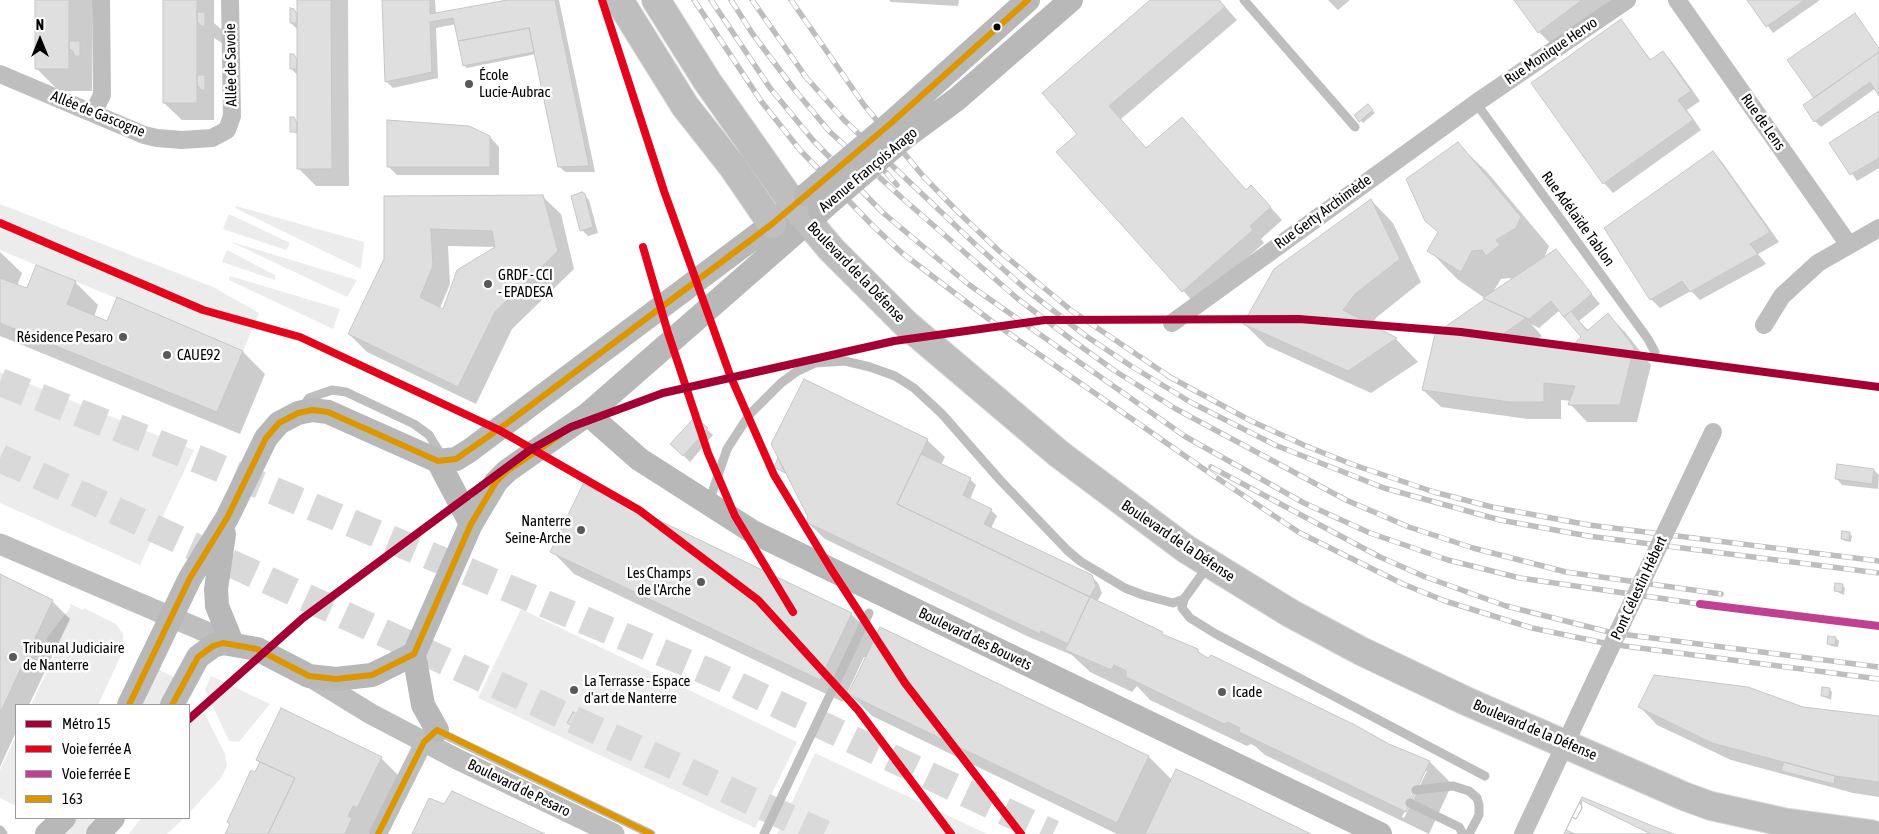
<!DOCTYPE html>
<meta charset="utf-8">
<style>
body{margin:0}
#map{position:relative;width:1879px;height:834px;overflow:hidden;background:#fff;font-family:"Asap Condensed",sans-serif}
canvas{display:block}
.legend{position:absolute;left:15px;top:704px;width:175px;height:115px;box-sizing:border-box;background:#fff;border:1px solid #999;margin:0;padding:6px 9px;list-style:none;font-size:15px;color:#000}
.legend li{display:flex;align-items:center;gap:10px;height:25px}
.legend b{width:25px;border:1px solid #999}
.north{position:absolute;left:15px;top:15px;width:50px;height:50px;-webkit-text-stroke:4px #fff;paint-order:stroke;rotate:0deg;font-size:14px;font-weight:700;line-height:20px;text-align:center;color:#000}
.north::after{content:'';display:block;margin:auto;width:18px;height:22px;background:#000;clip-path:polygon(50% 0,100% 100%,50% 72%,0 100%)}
</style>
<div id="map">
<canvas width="1879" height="834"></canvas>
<ul class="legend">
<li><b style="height:6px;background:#a50034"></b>Métro 15</li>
<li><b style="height:6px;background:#e3051c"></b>Voie ferrée A</li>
<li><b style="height:6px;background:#c04191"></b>Voie ferrée E</li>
<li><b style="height:6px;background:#dc9600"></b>163</li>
</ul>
<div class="north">N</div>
</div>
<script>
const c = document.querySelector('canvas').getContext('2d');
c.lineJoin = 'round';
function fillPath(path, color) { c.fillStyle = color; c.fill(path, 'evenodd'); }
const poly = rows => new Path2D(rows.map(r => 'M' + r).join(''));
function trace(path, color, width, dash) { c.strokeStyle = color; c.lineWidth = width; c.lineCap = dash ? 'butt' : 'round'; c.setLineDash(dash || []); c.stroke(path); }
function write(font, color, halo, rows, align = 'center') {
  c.font = font + ' "Asap Condensed",sans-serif'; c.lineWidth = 5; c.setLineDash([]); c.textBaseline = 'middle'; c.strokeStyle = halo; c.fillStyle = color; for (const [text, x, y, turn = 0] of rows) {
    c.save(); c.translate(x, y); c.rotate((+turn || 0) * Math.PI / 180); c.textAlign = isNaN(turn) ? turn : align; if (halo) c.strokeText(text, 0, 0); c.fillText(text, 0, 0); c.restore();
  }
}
fillPath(poly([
 [0,204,213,287,259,313,243,351,0,250],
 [236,206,364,242,361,269,235,208],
 [229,214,290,243,286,250,223,229],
 [229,241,357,280,347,297],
 [227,250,275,275,275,280,222,262],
 [230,276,340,309,333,329,229,280],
 [0,372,194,450,140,565,0,503],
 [70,604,83,610,84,608,116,624,123,634,123,651,98,705,31,705,57,650,46,639,70,608],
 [521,609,797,742,755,828,478,698],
 [158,669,174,677,160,705,141,705],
 [211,676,270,704,239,742,229,741,205,690],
 [199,703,225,754,227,766,221,778,189,813,189,724],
 [16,736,16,806,0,798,0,770],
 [815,753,915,800,987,834,777,834],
 [77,818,99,818,85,834,62,834],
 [141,818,184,818,167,834,129,834]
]), '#ececec');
fillPath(poly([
 [36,0,92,0,92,91,59,91,36,68],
 [164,0,214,0,214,23,222,30,222,43,214,38,214,120,182,120,164,103],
 [298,0,348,0,349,186,316,186,298,168,298,134,291,131,293,118,298,123,298,76,291,68,293,55,298,61,298,30,291,23,293,10,298,15],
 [384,0,435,0,436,14,513,0,559,0,595,172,565,172,559,166,536,54,467,68,464,65,456,24,436,28,438,78,393,88,387,82],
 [889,0,959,0,958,6,891,2],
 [1152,0,1219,0,1237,20,1121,119,1147,149,1263,199,1282,220,1261,239,1264,243,1195,304,1107,205,1105,206,1093,194,1057,152,1079,134],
 [1328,0,1350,0,1338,10],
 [1516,0,1612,0,1551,44,1539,32],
 [1749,0,1820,0,1773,33],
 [1621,21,1651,60,1663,52,1672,62,1700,101,1687,110,1701,130,1613,193,1604,183],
 [1879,48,1879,93,1876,88,1821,127,1815,121],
 [1368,105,1375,113,1363,123,1356,115],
 [1879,113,1879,168,1857,181,1831,143],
 [490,137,499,147,499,175,397,175,388,166],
 [1458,144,1487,172,1549,246,1544,258,1555,250,1600,304,1579,321,1589,331,1608,315,1625,332,1651,365,1637,422,1587,422,1570,404,1571,401,1561,400,1561,419,1528,419,1441,407,1423,390,1437,335,1486,299,1457,279,1429,250,1439,233],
 [1510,278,1512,280,1493,292,1501,279],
 [1560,310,1583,337,1569,349,1529,345,1542,336,1531,324,1539,328],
 [1713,152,1722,162,1779,242,1758,254,1766,264,1700,300,1691,291,1660,308,1651,299],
 [583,194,589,200,598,233,588,236,582,230],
 [385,197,543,197,561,214,574,269,512,329,476,404,367,352,349,334,385,259],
 [448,246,497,247,443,310,440,308,450,284],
 [1371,200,1393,223,1421,282,1377,317,1370,326,1396,339,1418,362,1371,393,1267,346,1244,324],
 [0,252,22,273,17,286,27,290,75,282,98,305,94,317,108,322,117,299,243,352,265,374,240,434,0,336],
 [695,418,713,435,690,462,678,450],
 [927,440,945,457,941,465,970,479,976,485,970,499,991,510,997,516,991,528,1092,577,1098,583,1102,593,1097,602,1166,637,1197,650,1204,657,1388,745,1430,762,1452,784,1429,834,1265,755,1256,747,1251,744,1247,746,1150,700,1137,686,1132,692,1090,672,1072,655,1029,637,825,539,807,522,810,517,788,475,776,467,780,458],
 [1424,771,1427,771,1404,818,1402,817],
 [1874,470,1879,475,1878,489,1842,485,1836,478],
 [1849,533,1852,536,1851,542,1845,541,1842,539],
 [552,551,851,614,876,638,881,628,1149,757,1172,780,1308,834,1117,834,872,716,850,694,866,658,864,657,843,702,574,574],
 [0,576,52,601,70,619,29,705,16,705,16,732,0,767],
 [1842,586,1845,588,1844,595,1835,591],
 [1836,638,1839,641,1838,647,1831,646,1829,643],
 [1829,689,1832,692,1831,700,1822,696],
 [1640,707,1803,708,1879,717,1879,797,1853,793,1731,760,1657,725],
 [573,713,599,727,595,736,569,723],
 [381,758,404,781,373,834,227,834,261,763,258,760]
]), '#0003');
const building = poly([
 [35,0,69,0,69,69,35,69,35,0],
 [163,0,197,0,197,103,163,103,163,0],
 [297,0,331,0,332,169,297,169,297,0],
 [382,0,430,0,430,14,507,0,555,0,589,166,558,167,529,28,458,41,453,18,430,22,432,72,385,82,382,0],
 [1150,0,1219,0,1225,7,1109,106,1146,148,1182,117,1246,190,1251,185,1271,207,1250,226,1253,230,1182,292,1056,152,1077,134,1042,93,1150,0],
 [1514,0,1582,0,1538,33,1514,0],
 [1747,0,1805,0,1766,27,1747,0],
 [290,8,294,9,297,14,297,23,290,23,290,8],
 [197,12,205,12,205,26,201,26,197,21,197,12],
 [1855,13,1879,48,1879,52,1814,98,1787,60,1855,13],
 [1621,19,1650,60,1663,51,1691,91,1678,100,1693,120,1603,184,1531,83,1621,19],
 [529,28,534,52,463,66,458,41,529,28],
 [69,41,80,41,80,56,75,56,72,50,69,50,69,41],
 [1879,52,1879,96,1870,82,1814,122,1803,105,1879,52],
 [290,54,294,54,297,60,297,69,290,69,290,54],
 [197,75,205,75,205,90,201,90,197,84,197,75],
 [1368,104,1373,110,1359,122,1354,115,1368,104],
 [1879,111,1879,158,1850,175,1829,143,1879,111],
 [290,117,294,117,297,123,297,132,290,132,290,117],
 [387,120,469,126,490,136,490,167,387,167,387,120],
 [1458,142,1521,217,1516,228,1496,240,1500,245,1486,256,1482,250,1472,251,1461,272,1427,251,1438,232,1425,221,1406,179,1458,142],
 [1713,151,1770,232,1750,244,1758,254,1690,292,1682,281,1650,300,1604,228,1713,151],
 [582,192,585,194,593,227,580,231,571,196,582,192],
 [543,195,558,251,495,312,458,387,348,334,384,259,384,196,543,195],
 [431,229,492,231,495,247,457,270,443,309,420,297,433,266,431,229],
 [1371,199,1400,259,1355,294,1343,310,1397,338,1348,371,1243,324,1274,269,1371,199],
 [1556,249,1592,294,1564,317,1551,301,1529,319,1483,298,1556,249],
 [36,265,76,281,67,304,107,321,117,297,243,351,217,412,0,323,0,278,27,288,36,265],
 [1485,299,1526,318,1495,340,1569,348,1581,337,1564,317,1571,311,1587,331,1608,313,1634,347,1620,405,1568,405,1575,386,1544,383,1544,402,1510,402,1422,390,1435,334,1485,299],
 [804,379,928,439,897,504,1090,597,1068,644,1041,631,1040,634,806,522,808,517,771,444,804,379],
 [695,417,708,428,683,456,670,444,695,417],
 [921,454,971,478,963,495,992,509,984,524,1092,575,1096,586,1090,597,897,504,921,454],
 [778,458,785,473,774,467,778,458],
 [1837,464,1874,469,1872,484,1835,479,1837,464],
 [583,484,852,613,820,680,550,552,583,484],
 [1842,531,1850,532,1849,540,1841,539,1842,531],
 [0,574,53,600,0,713,0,574],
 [1835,583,1843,584,1842,592,1834,591,1835,583],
 [1090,597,1163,632,1162,634,1198,649,1198,652,1208,658,1211,655,1355,725,1389,744,1430,761,1406,812,1241,733,1239,731,1240,728,1228,722,1224,724,1126,677,1126,671,1114,665,1112,669,1109,669,1065,650,1090,597],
 [880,627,1149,756,1117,823,848,694,880,627],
 [1828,636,1836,637,1835,645,1827,644,1828,636],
 [1654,675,1748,687,1803,707,1879,716,1879,782,1835,776,1712,743,1638,707,1654,675],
 [1822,687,1830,688,1829,697,1821,696,1822,687],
 [281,708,382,757,357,808,353,806,348,816,352,818,345,834,268,834,295,778,256,760,281,708],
 [573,712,597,723,592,734,567,723,573,712],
 [260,762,295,778,268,834,225,834,230,824,227,822,251,770,255,772,260,762],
 [1784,762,1835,776,1834,784,1781,771,1784,762],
 [1176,769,1194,777,1311,834,1145,834,1176,769],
 [452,791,545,834,412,834,429,798,444,804,452,791],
 [1582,797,1655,827,1674,834,1564,834,1582,797],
 [1581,800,1651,834,1575,834,1566,830,1572,817,1576,819,1582,808,1581,800],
 [1580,802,1582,808,1576,819,1572,817,1580,802]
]);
fillPath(building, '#dfdfdf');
trace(building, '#c7c7c7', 1);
trace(poly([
 [0,382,205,462,711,673,1053,834],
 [0,458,824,834]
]), '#d9d9d9', 28, [28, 14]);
const primary = poly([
 [794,205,831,249,907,325,1059,454,1186,549,1290,613,1361,651,1466,701,1686,797,1711,806,1783,822,1871,834]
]);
const trunk = poly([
 [619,0,685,106,733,167,772,224],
 [656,0,707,81,794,205]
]);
trace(primary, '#dbdbdb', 30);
trace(trunk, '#dbdbdb', 30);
trace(poly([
 [1244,0,1355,127],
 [1476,103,1648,339,1655,352],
 [302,408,309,398,332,390,346,392,414,424,429,435,442,456],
 [709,502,727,449,749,415,781,383,796,372,815,363,845,361,870,367,895,376,914,388,942,414,1000,480,1067,550,1080,561,1125,588,1143,595,1173,603,1184,599],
 [1208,566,1184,599,1182,608,1190,618,1216,634,1485,776],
 [437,731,651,834],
 [1416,790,1453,786,1469,791,1477,798,1479,805,1479,815,1469,834],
 [1410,803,1459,827,1463,834],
 [0,830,3,834],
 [764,834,869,613]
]), '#bebebe', 9);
trace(poly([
 [1677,0,1849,245],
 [0,74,144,135,157,138,182,140,212,138,227,130,232,116,230,0],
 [93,113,102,95,101,0],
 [1172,323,1476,103,1627,0],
 [1764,325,1782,296,1818,263,1879,228],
 [378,834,424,742,433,734],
 [1523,834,1598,674]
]), '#bebebe', 18);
trace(poly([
 [0,544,232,643],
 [309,676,371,714,457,759,614,834]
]), '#bebebe', 21);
trace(poly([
 [890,124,1028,0],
 [904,138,957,99,1071,0],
 [588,414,639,459,753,532,1380,834],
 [438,461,456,459,469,451,772,224,806,195],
 [224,534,216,589,217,606,232,643],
 [414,654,423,705,437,730],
 [129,705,190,578,227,518,266,438,279,423,298,413,312,410,328,412,438,461,471,524],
 [172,705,198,657,213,646,223,643,257,649,309,676,336,679,372,675,414,654,471,524,496,482,507,471,588,414,820,211],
 [47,834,64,818],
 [98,834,113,818]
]), '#b8b8b8', 24);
trace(primary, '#bebebe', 28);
trace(trunk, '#bebebe', 28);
const rail = poly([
 [694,0,761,101,800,150,873,226,902,253,994,323,1211,474,1300,533,1403,584,1445,601,1532,628,1609,644,1879,679],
 [711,0,770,88,812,139,882,212,968,284,1186,437,1304,503,1370,533,1448,560,1520,578,1700,604],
 [731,0,752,33,794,89,829,131,902,198,1018,299,1072,340,1115,371,1176,409,1346,500,1409,527,1473,548,1566,572,1721,594],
 [752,0,808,80],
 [791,0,864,105,923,176,956,210,998,250,1072,311,1173,379],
 [804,75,844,120,976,245,1028,291,1086,336,1131,366,1192,403,1275,445,1384,488,1500,520,1588,536,1879,573],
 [857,140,897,185],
 [1168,376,1251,421,1306,446,1354,465,1434,492,1492,507,1589,525,1879,561],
 [1211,467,1380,557,1423,576,1506,606,1613,633,1879,667]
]);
trace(rail, '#bebebe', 5.5);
trace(rail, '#fff', 4, [11]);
trace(poly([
 [1598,674,1713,432]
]), '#bebebe', 18);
trace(poly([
 [806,195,890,124],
 [820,211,904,138]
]), '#b8b8b8', 24);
trace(poly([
 [129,705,190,578,227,518,266,438,279,423,298,413,312,410,328,412,438,461,456,459,506,424,772,224,890,124,1028,0],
 [172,705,198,657,213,646,223,643,257,649,309,676,336,679,372,675,414,654,471,524,496,482,507,471,559,436],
 [378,834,424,742,437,730,651,834]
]), '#dc9600', 6);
trace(poly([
 [602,0,664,191,730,375,774,475,831,569,905,683,1021,834],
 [0,223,203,310,300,337,499,430,639,510,758,600,858,710,951,834],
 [643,247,668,333,708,453,735,516,793,612]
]), '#e3051c', 8);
trace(poly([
 [1700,604,1879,626]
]), '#c04191', 8);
trace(poly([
 [189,719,303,618,530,450,571,427,663,393,894,341,1045,320,1299,319,1461,332,1879,387]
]), '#a50034', 8);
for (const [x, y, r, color] of [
 [997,27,4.5,"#000"],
 [469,84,5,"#595959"],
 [488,284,5,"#595959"],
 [123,337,5,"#595959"],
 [167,355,5,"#595959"],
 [581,530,5,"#595959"],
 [701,582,5,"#595959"],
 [13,657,5,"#595959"],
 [574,690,5,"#595959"],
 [1222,692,5,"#595959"]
]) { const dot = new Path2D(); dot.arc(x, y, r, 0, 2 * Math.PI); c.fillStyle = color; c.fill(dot); trace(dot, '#fff', 2); }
write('15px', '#000', '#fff', [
 ["Rue Monique Hervo",1551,51,-34],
 ["Allée de Savoie",231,65,-91],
 ["Allée de Gascogne",98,114,22],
 ["Rue de Lens",1763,122,55],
 ["Avenue François Arago",868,170,-40],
 ["Rue Gerty Archimède",1323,212,-36],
 ["Rue Adélaïde Tablon",1578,219,54],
 ["Boulevard de la Défense",856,272,46],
 ["Boulevard de la Défense",1178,541,34],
 ["Pont Célestin Hébert",1639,588,-65],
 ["Boulevard des Bouvets",975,639,26],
 ["Boulevard de la Défense",1535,730,23],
 ["Boulevard de Pesaro",519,788,26]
]);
write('15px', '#000', '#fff', [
 ["École",479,75],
 ["Lucie-Aubrac",479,92],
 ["GRDF - CCI",498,275],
 ["- EPADESA",498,292],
 ["Résidence Pesaro",113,337,"right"],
 ["CAUE92",177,355],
 ["Nanterre",571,521,"right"],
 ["Seine-Arche",571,538,"right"],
 ["Les Champs",691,573,"right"],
 ["de l'Arche",691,590,"right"],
 ["Tribunal Judiciaire",23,648],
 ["de Nanterre",23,665],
 ["La Terrasse - Espace",584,681],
 ["d'art de Nanterre",584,698],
 ["Icade",1232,692]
], 'left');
</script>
